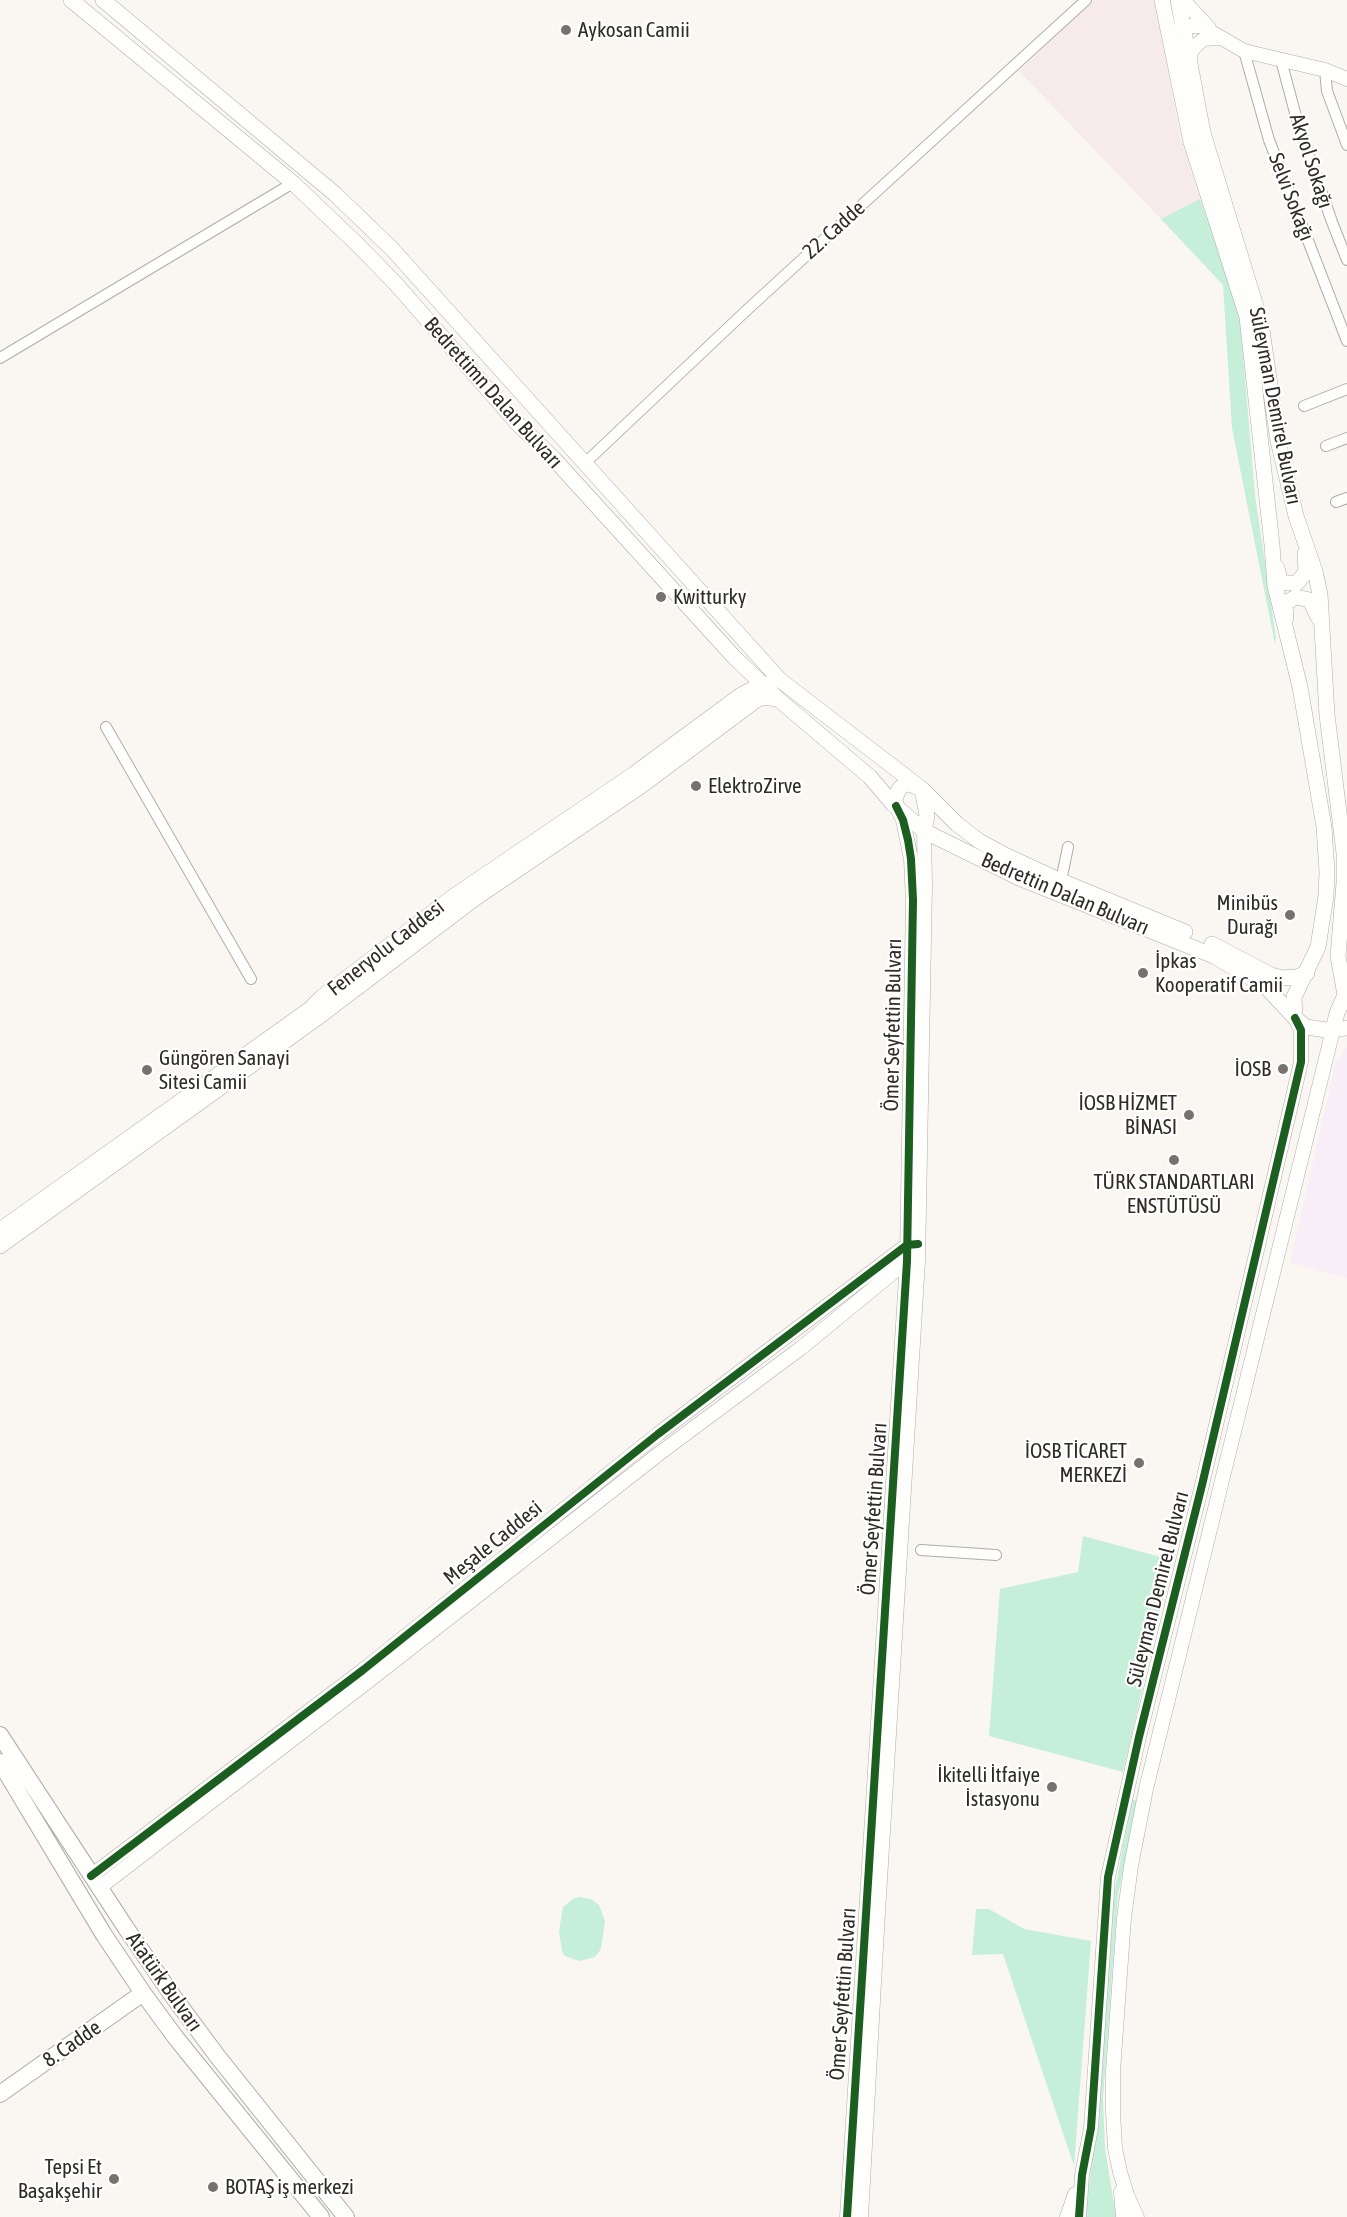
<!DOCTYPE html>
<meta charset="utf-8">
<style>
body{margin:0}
canvas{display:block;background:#faf6f2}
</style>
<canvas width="1347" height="2217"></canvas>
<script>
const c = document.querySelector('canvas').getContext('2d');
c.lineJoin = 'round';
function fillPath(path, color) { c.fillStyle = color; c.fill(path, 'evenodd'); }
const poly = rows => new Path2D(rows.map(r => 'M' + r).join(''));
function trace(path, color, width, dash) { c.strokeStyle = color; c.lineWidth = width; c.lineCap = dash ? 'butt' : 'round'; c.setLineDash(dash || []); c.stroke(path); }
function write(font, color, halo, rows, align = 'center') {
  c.font = font + ' "Asap Condensed",sans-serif'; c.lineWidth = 4.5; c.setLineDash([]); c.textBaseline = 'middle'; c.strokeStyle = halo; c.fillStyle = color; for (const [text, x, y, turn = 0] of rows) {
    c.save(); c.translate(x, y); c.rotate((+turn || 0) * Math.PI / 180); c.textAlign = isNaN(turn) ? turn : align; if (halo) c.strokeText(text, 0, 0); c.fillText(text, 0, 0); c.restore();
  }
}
fillPath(poly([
 [1346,1048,1347,1048,1347,1278,1290,1262,1336,1061]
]), '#f7eef8');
fillPath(poly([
 [1094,0,1155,0,1180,136,1200,199,1161,219,1019,71]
]), '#f7eaeb');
fillPath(poly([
 [1200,199,1227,275,1237,307,1241,331,1255,495,1276,637,1275,644,1232,428,1223,285,1161,219],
 [1083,1536,1172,1560,1123,1772,989,1736,1000,1589,1078,1572],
 [1132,1799,1138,1801,1118,1895,1103,2098,1105,2148,1116,2217,1082,2217,1082,2208,1089,2185,1100,2094,1114,1894],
 [579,1897,591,1899,599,1905,605,1921,601,1949,595,1957,579,1961,565,1956,562,1951,559,1931,563,1907,573,1899],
 [976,1909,989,1909,1024,1929,1091,1941,1074,2166,1003,1954,972,1955]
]), '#c5efd9');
const minor = poly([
 [1244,51,1269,140,1347,341],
 [1281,60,1298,124,1332,222,1347,260],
 [1325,70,1327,91,1347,145],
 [0,358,293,183],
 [1304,406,1347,389],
 [1326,446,1347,438],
 [585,463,749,308,1086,0],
 [1336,502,1347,498],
 [106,727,251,979],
 [1061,881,1068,847],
 [921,1550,996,1555]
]);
const tertiary = poly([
 [1183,0,1209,28],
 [1175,32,1187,26,1201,26,1244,51,1325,70,1347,79],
 [1189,58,1192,50,1200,42,1204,39,1219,38],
 [91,1876,363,1670,658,1434,907,1245,913,1245],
 [99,1888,371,1679,660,1453,801,1348,907,1261,911,1261],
 [1121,2192,1123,2217],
 [847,2217,907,1261,913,900,911,859,903,820,897,808],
 [861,2217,877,1929,918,1261,925,885,924,831],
 [1067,2217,1075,2194],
 [1079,2217,1082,2175,1091,2128,1108,1877,1139,1737,1202,1485,1301,1062,1301,1030,1295,1018],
 [1137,2217,1127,2195,1120,2172,1115,2148,1113,2112,1113,2071,1124,1918,1131,1866,1146,1789,1333,1030]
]);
const secondary = poly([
 [71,0,293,183,357,244,396,284,517,423,554,459,734,657,778,699,870,777,892,803,924,831,1019,878,1214,956,1266,987,1295,1018,1306,1027,1326,1030,1347,1028],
 [103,0,335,194,392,249,780,680,922,789,957,824,979,841,1005,855,1061,881,1185,932],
 [1162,0,1191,142,1247,317,1272,545,1275,586,1300,687,1324,827,1327,872,1326,896,1318,947,1294,997,1295,1018],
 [1178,0,1203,133,1261,323,1278,441,1296,516,1315,571,1320,594,1327,715,1344,853,1344,883,1338,956,1345,995,1337,1013,1333,1030],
 [1277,568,1280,580,1284,583,1297,583,1306,572,1305,554],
 [1286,618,1285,606,1287,602,1296,597,1310,600,1318,617],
 [922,789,927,815,924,831],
 [896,806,895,797,900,788,907,783,919,788],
 [1212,944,1271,975,1282,978,1296,977,1307,973],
 [0,1230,310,1009,322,997,454,896,634,774,741,695,757,687,771,683],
 [0,1246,317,1018,474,899,641,786,755,701,762,697,778,699]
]);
const primary = poly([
 [0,1735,126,1928,172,1995,218,2057,346,2217],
 [0,1762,104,1935,143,1993,176,2038,321,2217],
 [0,2094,143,1993]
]);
trace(minor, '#b0aca8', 12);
trace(tertiary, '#b0aca8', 15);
trace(secondary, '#b0aca8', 16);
trace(primary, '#b0aca8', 18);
trace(minor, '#fefefd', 10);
trace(tertiary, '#fefefd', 14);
trace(secondary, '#fefefd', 15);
trace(primary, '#fefefd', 16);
trace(poly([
 [91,1876,363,1670,658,1434,907,1245,918,1244],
 [847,2217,907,1261,913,900,911,859,908,840,903,820,896,806],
 [1079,2217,1082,2175,1091,2128,1108,1877,1139,1737,1202,1485,1301,1062,1301,1030,1295,1018]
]), '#1b5e20', 8);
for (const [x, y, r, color] of [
 [566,30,6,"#77726d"],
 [661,597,6,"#77726d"],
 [696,786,6,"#77726d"],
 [1290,915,6,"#77726d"],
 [1143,973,6,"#77726d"],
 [1283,1069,6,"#77726d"],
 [147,1070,6,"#77726d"],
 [1189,1115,6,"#77726d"],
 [1174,1160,6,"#77726d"],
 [1139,1463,6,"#77726d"],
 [1052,1787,6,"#77726d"],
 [114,2179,6,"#77726d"],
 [213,2187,6,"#77726d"]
]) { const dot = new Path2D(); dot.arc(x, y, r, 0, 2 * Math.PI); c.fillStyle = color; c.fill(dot); trace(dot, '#fff', 2); }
write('21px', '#302b26', '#fff', [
 ["Aykosan Camii",578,30],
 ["Kwitturky",673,597],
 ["ElektroZirve",708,786],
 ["Minibüs",1278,903,"right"],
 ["Durağı",1278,927,"right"],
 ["İpkas",1155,961],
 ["Kooperatif Camii",1155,985],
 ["Güngören Sanayi",159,1058],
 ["Sitesi Camii",159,1082],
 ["İOSB",1271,1069,"right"],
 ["İOSB HİZMET",1177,1103,"right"],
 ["BİNASI",1177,1127,"right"],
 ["TÜRK STANDARTLARI",1174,1182,"center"],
 ["ENSTÜTÜSÜ",1174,1206,"center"],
 ["İOSB TİCARET",1127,1451,"right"],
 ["MERKEZİ",1127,1475,"right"],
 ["İkitelli İtfaiye",1040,1775,"right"],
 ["İstasyonu",1040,1799,"right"],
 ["Tepsi Et",102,2167,"right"],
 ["Başakşehir",102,2191,"right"],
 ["BOTAŞ iş merkezi",225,2187]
], 'left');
write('21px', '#302b26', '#fff', [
 ["Akyol Sokağı",1311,161,72],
 ["Selvi Sokağı",1291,197,69],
 ["22. Cadde",834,230,-42],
 ["Bedrettimn Dalan Bulvarı",493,393,48],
 ["Süleyman Demirel Bulvarı",1275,406,79],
 ["Bedrettin Dalan Bulvarı",1065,894,23],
 ["Feneryolu Caddesi",386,948,-38],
 ["Ömer Seyfettin Bulvarı",893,1025,-89],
 ["Ömer Seyfettin Bulvarı",874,1509,-86],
 ["Meşale Caddesi",493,1543,-39],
 ["Süleyman Demirel Bulvarı",1158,1589,-76],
 ["Atatürk Bulvarı",164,1982,55],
 ["Ömer Seyfettin Bulvarı",843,1994,-86],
 ["8. Cadde",72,2044,-35]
]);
</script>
